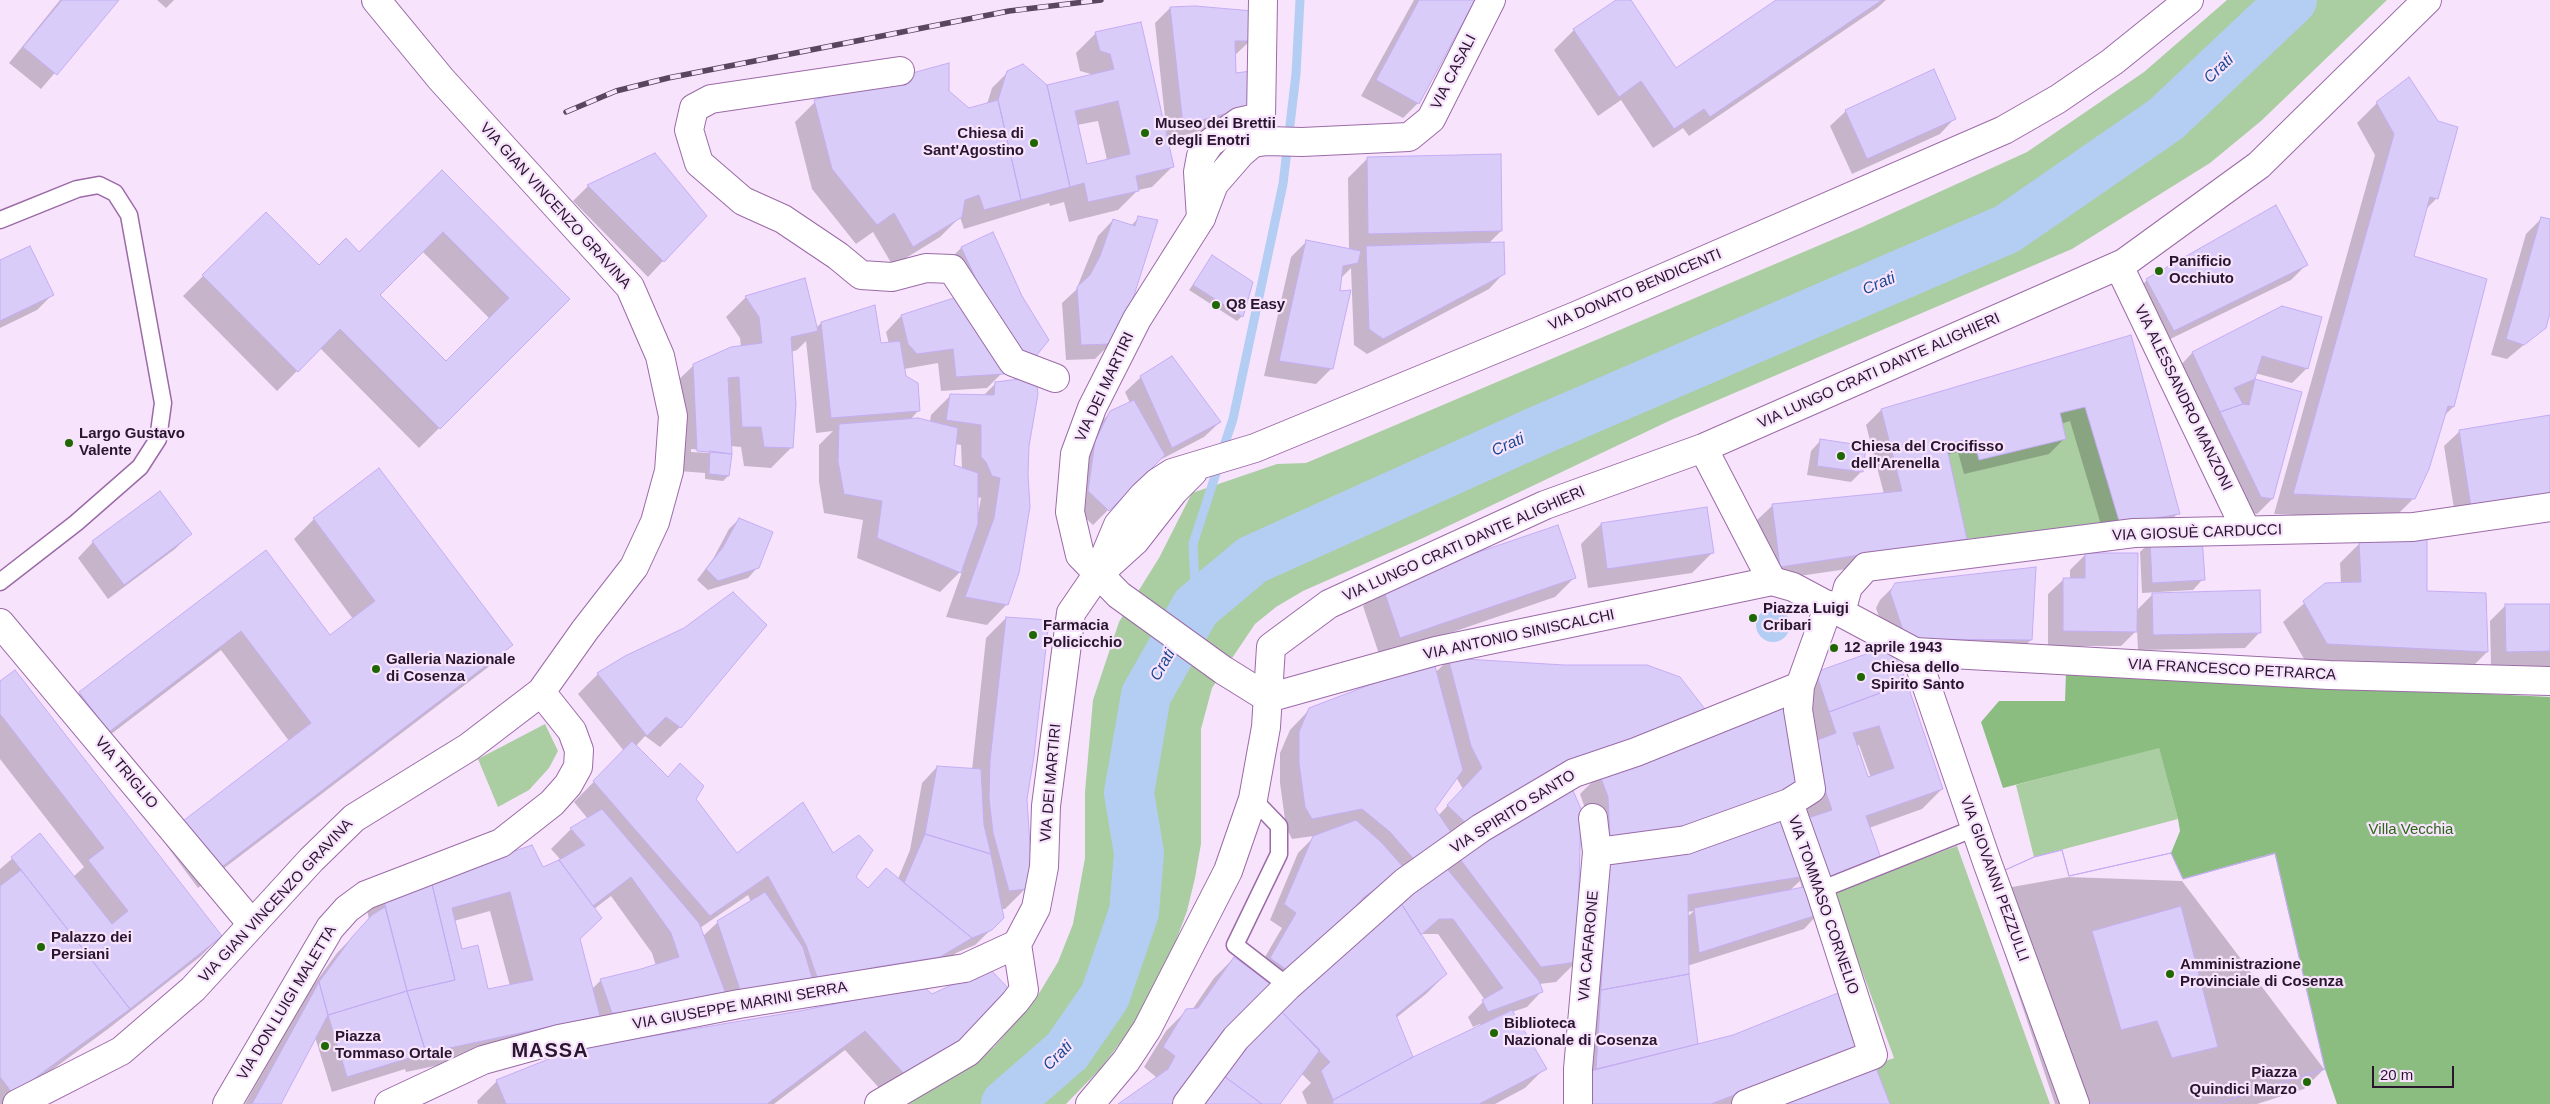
<!DOCTYPE html>
<meta charset="utf-8">
<style>
body{margin:0}
#map{position:relative;width:2550px;height:1104px;overflow:hidden;background:#f8e3fd;font-family:Helvetica,sans-serif}
canvas{display:block}
.scale{position:absolute;left:2372px;top:1066px;width:82px;height:22px;box-sizing:border-box;border:2px solid #29162e;border-top:0;padding-left:6px;font-size:15px;line-height:18px;white-space:nowrap;color:#29162e;-webkit-text-stroke:4px #f8e3fd;paint-order:stroke}
</style>
<div id="map">
<canvas width="2550" height="1104"></canvas>
<div class="scale">20 m</div>
</div>
<script>
const c = document.querySelector('canvas').getContext('2d');
c.lineJoin = 'round';
function fillPath(path, color) { c.fillStyle = color; c.fill(path, 'evenodd'); }
const poly = rows => new Path2D(rows.map(r => 'M' + r).join(''));
function trace(path, color, width, dash) { c.strokeStyle = color; c.lineWidth = width; c.lineCap = dash ? 'butt' : 'round'; c.setLineDash(dash || []); c.stroke(path); }
function write(font, color, halo, rows, align = 'center') {
  c.font = font + ' Helvetica,sans-serif'; c.lineWidth = 4.5; c.setLineDash([]); c.textBaseline = 'middle'; c.strokeStyle = halo; c.fillStyle = color; for (const [text, x, y, turn = 0] of rows) {
    c.save(); c.translate(x, y); c.rotate((+turn || 0) * Math.PI / 180); c.textAlign = isNaN(turn) ? turn : align; if (halo) c.strokeText(text, 0, 0); c.fillText(text, 0, 0); c.restore();
  }
}
fillPath(poly([
 [2227,0,2387,0,2261,121,2210,163,2072,249,1671,420,1423,538,1303,591,1276,607,1255,624,1212,688,1201,729,1201,844,1195,878,1187,911,1174,946,1137,1021,1100,1069,1066,1104,902,1104,993,1048,1035,1000,1058,962,1073,924,1085,858,1085,792,1093,700,1119,622,1159,558,1192,493,1277,464,1306,463,1860,228,2027,152,2144,72],
 [2085,407,2120,524,1967,539,1946,444,1973,438,2066,439,2060,413],
 [545,724,558,751,549,768,529,790,498,807,478,759],
 [2159,747,2178,819,2034,857,2016,785],
 [1957,846,2050,1104,1890,1104,1875,1065,1894,1058,1833,892]
]), '#abcda2');
fillPath(poly([
 [2066,673,2550,697,2550,1104,2337,1104,2325,1069,2275,854,2183,879,2171,853,2180,831,2178,819,2159,748,2003,788,1981,722,1999,701,2065,701]
]), '#8cbd80');
fillPath(poly([
 '1756 625a17 17 0 1 1 34 0a17 17 0 1 1-34 0Z'
]), '#b4cdf3');
fillPath(poly([
 [60,0,117,0,41,89,9,63],
 [157,0,174,0,166,8],
 [1414,0,1474,0,1418,103,1403,118,1361,96],
 [1618,0,1629,0,1676,69,1778,0,1886,0,1877,8,1689,136,1683,128,1653,148,1621,100,1598,116,1554,50,1574,30],
 [1170,8,1251,40,1234,56,1237,121,1166,140,1172,167,1152,187,1138,190,1118,210,1069,222,1064,202,1050,206,1049,203,964,229,960,217,940,237,893,266,873,232,856,244,812,189,795,122,815,102,948,91,969,109,987,104,992,88,1008,72,1047,86,1091,76,1091,74,1080,71,1076,53,1096,33,1140,23,1166,137,1167,137,1155,23],
 [1098,121,1107,160,1086,165,1077,125],
 [2377,103,2437,198,2425,210,2412,256,2453,407,2444,416,2414,498,2393,519,2274,514,2375,155,2357,123],
 [1846,111,1955,118,1940,134,1852,174,1830,126],
 [655,154,705,216,648,277,573,201,588,186],
 [1368,158,1501,231,1488,244,1504,273,1489,289,1367,354,1354,345,1351,268,1341,278,1332,368,1316,384,1264,376,1291,257,1306,242,1349,250,1348,178],
 [442,172,569,299,419,448,320,348,277,391,183,296,266,213,319,267,359,254],
 [422,251,490,319,446,363,379,295],
 [1139,217,1111,343,1095,359,1066,360,1062,303,1076,290,1098,236,1113,220,1131,226],
 [2542,218,2550,221,2550,308,2545,327,2507,359,2491,355,2526,234],
 [992,233,1031,360,997,353,1002,373,987,388,941,391,938,363,904,369,918,411,910,420,930,422,931,415,951,395,983,396,996,383,1028,446,1007,604,987,625,946,617,963,569,940,592,857,558,863,520,824,513,819,482,819,445,833,431,816,433,806,341,797,350,791,352,791,448,771,468,744,466,741,447,731,446,728,476,723,481,705,479,705,473,678,471,673,385,694,365,741,347,740,338,726,317,746,297,816,328,821,323,880,345,889,344,886,332,901,316,962,297,946,263,961,248],
 [955,444,961,445,962,469,953,466],
 [691,449,713,451,710,453,691,452],
 [977,497,981,498,978,514,977,514],
 [1213,257,1251,282,1242,316,1237,321,1189,290],
 [0,262,52,295,37,310,0,328],
 [2306,265,2291,280,2158,345,2132,295,2147,280],
 [2282,307,2307,368,2292,383,2255,373,2253,380,2300,393,2272,499,2257,514,2245,512,2177,369,2192,353],
 [2130,337,2178,513,2163,529,2105,538,2070,421,2061,424,2065,438,2049,454,1964,474,1958,452,1947,455,1965,538,1950,554,1765,581,1757,520,1773,505,1884,494,1866,425,1881,410],
 [1141,377,1220,422,1204,437,1156,462,1093,525,1073,506,1095,428,1111,412,1130,403,1125,392],
 [2550,416,2456,521,2444,446,2460,431],
 [1821,440,1861,472,1851,482,1807,475,1811,451],
 [379,470,511,645,491,665,198,888,164,842,184,822,289,741,221,650,89,751,60,713,80,693,266,552,330,637,353,619,294,539,314,519],
 [160,493,190,534,175,549,108,599,78,558,93,542],
 [739,519,758,567,748,578,708,590,697,580,713,559,729,529],
 [1601,524,1712,553,1692,573,1588,588,1581,544],
 [2150,542,2203,579,2193,590,2142,593,2140,552],
 [2360,543,2426,593,2487,652,2467,672,2307,664,2283,622,2325,585,2341,584,2340,563],
 [2085,555,2136,611,2152,595,2260,632,2245,648,2138,650,2137,630,2121,646,2048,646,2048,594,2064,579,2070,579,2070,570],
 [1575,577,1555,597,1380,657,1363,606,1383,586],
 [1896,584,2031,640,2015,655,1893,654,1942,789,1922,809,1869,828,1813,897,1819,913,1804,929,1687,966,1694,1046,1733,1037,1741,1104,1567,1104,1588,817,1580,794,1600,774,1793,761,1801,688,1816,673,1889,647,1876,608,1880,600],
 [1859,745,1871,778,1867,779,1856,746],
 [1800,881,1802,889,1789,891],
 [1694,911,1687,917,1687,912],
 [2506,605,2550,605,2550,666,2491,666,2490,621],
 [1006,618,1026,799,1025,889,1005,909,1001,909,1003,918,975,945,956,953,951,958,406,1072,405,1069,332,1092,315,1037,279,1104,245,1104,304,998,337,953,369,920,367,909,382,894,542,869,560,859,551,849,571,829,588,819,574,802,624,751,578,694,598,674,625,657,766,626,680,727,660,747,645,736,636,746,668,778,694,799,737,855,833,854,867,889,898,879,910,850,922,783,937,767,972,770,986,638],
 [748,895,751,902,718,922,703,936,700,928],
 [611,896,652,953,656,966,601,980,592,989,579,940,594,909],
 [490,911,510,986,487,990,461,950,454,921],
 [1449,659,1630,756,1388,884,1351,909,1214,1051,1122,1104,1154,1081,1156,1077,1144,1067,1166,1031,1187,1010,1192,1010,1214,978,1234,958,1255,974,1282,928,1270,920,1298,853,1314,837,1321,835,1292,839,1286,827,1280,783,1280,753,1290,730,1310,709,1436,672],
 [1456,777,1463,789,1438,816,1433,809],
 [0,683,221,936,201,956,108,1029,5,1104,0,1104,0,869,40,835,73,877,84,867,0,759],
 [1458,856,1576,962,1556,982,1539,984,1542,991,1527,1007,1512,1012,1545,1068,1525,1088,1495,1104,1307,1104,1302,1092,1311,1083,1301,1073,1279,1104,1195,1104],
 [1422,934,1438,934,1485,1000,1468,1017,1473,1027,1480,1024,1481,1026,1412,1059,1396,1018,1426,994,1446,974,1421,935],
 [2068,877,2182,881,2324,1069,2304,1089,2257,1104,2055,1104,1984,892],
 [923,987,932,1070,888,1098,845,1050,774,1104,478,1104,477,1101,497,1081,801,1012]
]), '#0003');
trace(poly([
 [1222,452,1233,419,1283,184,1296,74,1300,0],
 [1196,607,1193,544,1219,464]
]), '#b4cdf3', 9);
trace(poly([
 [1006,1104,1067,1051,1105,996,1134,912,1139,853,1129,793,1146,695,1196,607,1252,560,1538,431,2007,229,2166,119,2292,0]
]), '#b4cdf3', 50);
const building = poly([
 [62,0,119,0,57,75,23,47,62,0],
 [1419,0,1475,0,1419,104,1376,80,1419,0],
 [1616,0,1631,0,1676,68,1776,0,1882,0,1710,117,1704,109,1674,129,1641,81,1619,97,1573,29,1616,0],
 [1195,6,1253,11,1253,41,1235,41,1236,73,1251,71,1254,106,1183,125,1170,7,1195,6],
 [1141,22,1174,167,1136,176,1139,191,1088,202,1084,183,1070,187,1047,85,1114,69,1110,54,1100,51,1095,32,1141,22],
 [1118,101,1130,154,1087,164,1075,111,1118,101],
 [949,63,949,91,969,108,998,100,1021,200,984,210,979,195,965,200,962,217,913,247,894,213,877,225,832,169,814,100,949,63],
 [1023,64,1047,85,1070,187,1021,200,998,100,1007,71,1023,64],
 [1934,69,1956,119,1867,159,1845,110,1934,69],
 [2409,77,2438,121,2458,127,2438,199,2430,197,2414,256,2487,279,2454,407,2448,406,2429,469,2415,499,2293,494,2394,134,2376,102,2409,77],
 [655,153,707,216,664,262,587,185,655,153],
 [1501,154,1502,231,1368,234,1367,157,1501,154],
 [442,170,570,299,440,429,340,329,298,372,202,275,266,212,319,265,346,238,359,252,442,170],
 [443,232,509,298,446,361,380,295,443,232],
 [2276,205,2308,265,2174,331,2146,279,2276,205],
 [1138,216,1158,220,1130,308,1112,344,1081,345,1077,287,1090,275,1100,256,1113,219,1135,226,1138,216],
 [2541,217,2550,219,2550,313,2546,328,2524,345,2506,339,2541,217],
 [993,232,1022,296,1049,340,1032,361,992,313,961,247,993,232],
 [1306,240,1361,251,1358,263,1343,266,1340,291,1351,290,1333,369,1279,361,1306,240],
 [1504,242,1505,274,1383,339,1369,329,1366,246,1504,242],
 [30,246,54,295,0,321,0,260,30,246],
 [1212,255,1253,282,1243,317,1193,285,1212,255],
 [805,278,818,331,791,337,796,404,793,448,764,447,761,427,742,427,739,377,728,378,732,454,697,451,693,364,731,347,762,343,759,317,745,296,805,278],
 [963,295,998,351,1004,374,956,377,953,349,917,354,908,344,901,315,963,295],
 [875,305,881,343,900,341,906,376,918,383,920,411,831,418,821,322,875,305],
 [2282,306,2322,317,2308,369,2262,356,2255,379,2234,388,2243,404,2220,412,2192,352,2282,306],
 [2131,335,2180,514,2120,524,2085,407,2060,413,2066,439,1979,460,1973,438,1946,444,1967,539,1780,567,1772,504,1902,491,1881,409,2131,335],
 [1172,356,1221,422,1172,448,1140,376,1172,356],
 [1036,377,1038,394,1029,446,1028,475,1030,507,1019,573,1008,605,965,597,994,518,1000,478,992,476,986,462,981,457,981,425,946,420,950,394,994,395,995,382,1036,377],
 [2255,379,2302,392,2273,499,2261,497,2220,412,2243,404,2249,405,2255,379],
 [1134,400,1165,455,1109,511,1088,491,1095,441,1110,411,1134,400],
 [2550,415,2550,494,2471,507,2459,430,2550,415],
 [918,418,958,428,954,465,978,473,978,524,961,573,877,538,882,501,844,494,838,461,839,424,918,418],
 [1820,439,1866,446,1863,472,1817,466,1820,439],
 [710,451,732,454,729,476,709,474,710,451],
 [379,468,513,645,219,869,183,821,311,723,241,631,109,732,79,692,266,550,330,635,375,601,313,518,379,468],
 [160,491,192,534,124,585,92,541,160,491],
 [1707,507,1714,553,1607,569,1601,523,1707,507],
 [739,518,773,532,759,568,718,581,706,569,723,547,739,518],
 [1558,525,1576,578,1400,638,1382,585,1558,525],
 [2202,537,2205,580,2152,583,2150,541,2202,537],
 [2427,538,2427,591,2486,593,2488,652,2327,644,2303,601,2325,583,2361,582,2359,542,2427,538],
 [2085,553,2138,553,2137,632,2063,631,2063,578,2085,578,2085,553],
 [2036,567,2032,640,1906,639,1890,592,1895,583,2036,567],
 [2260,590,2261,633,2153,635,2152,593,2260,590],
 [733,592,767,625,681,728,666,717,647,736,597,673,625,656,684,628,733,592],
 [2505,604,2550,604,2550,651,2506,652,2505,604],
 [1006,617,1049,620,1034,756,1027,799,1031,862,1026,889,1009,891,993,833,989,798,990,760,1006,617],
 [1891,645,1907,683,1829,712,1816,672,1891,645],
 [1448,658,1564,665,1647,665,1680,677,1708,713,1467,824,1447,805,1482,768,1471,746,1448,658],
 [1435,666,1463,770,1435,809,1455,838,1418,864,1390,832,1362,809,1312,819,1305,807,1299,763,1299,732,1309,708,1385,679,1435,666],
 [15,670,222,936,130,1009,11,857,40,833,112,924,128,911,88,860,104,848,0,714,0,681,15,670],
 [1907,683,1943,789,1866,816,1882,861,1826,880,1805,819,1832,810,1809,743,1836,733,1829,712,1907,683],
 [1879,726,1894,768,1868,777,1853,733,1879,726],
 [1783,704,1799,784,1682,831,1610,838,1608,797,1599,773,1783,704],
 [632,741,668,777,680,763,704,786,696,799,737,853,803,802,833,853,859,835,873,850,856,877,868,888,886,868,972,938,940,957,876,967,818,980,806,945,768,876,710,916,593,781,632,741],
 [937,766,981,769,984,825,991,854,925,834,937,766],
 [1571,786,1581,809,1577,962,1541,967,1457,855,1571,786],
 [602,809,699,923,728,999,651,1013,612,1013,600,979,641,969,679,957,671,933,631,877,593,906,559,860,585,845,570,828,602,809],
 [1785,815,1806,876,1688,895,1689,974,1601,990,1609,854,1785,815],
 [1356,820,1381,842,1405,869,1364,897,1328,938,1290,972,1270,958,1296,913,1284,904,1313,836,1356,820],
 [925,834,991,854,1004,918,992,930,972,938,904,883,925,834],
 [532,845,543,867,559,860,602,918,580,939,600,1016,426,1053,407,991,455,980,431,880,532,845],
 [510,892,533,980,488,989,478,945,462,949,452,908,510,892],
 [2062,850,2069,876,2171,853,2183,879,2275,853,2325,1069,2216,1104,2082,1104,2003,871,2034,857,2062,850],
 [2181,906,2218,1047,2172,1058,2157,1021,2121,1030,2092,931,2181,906],
 [2062,850,2069,876,2171,853,2183,879,2275,853,2325,1069,2216,1104,2082,1104,2003,871,2034,857,2062,850],
 [1444,865,1539,981,1543,992,1488,1012,1482,1000,1503,988,1453,919,1439,919,1421,935,1397,897,1444,865],
 [21,870,130,1009,13,1094,0,1077,0,886,21,870],
 [431,880,455,980,407,991,382,893,431,880],
 [1809,886,1820,914,1699,953,1694,908,1809,886],
 [765,892,803,947,813,981,742,996,717,921,765,892],
 [1397,897,1447,974,1396,1015,1413,1057,1333,1100,1321,1071,1330,1062,1279,1009,1397,897],
 [385,907,407,991,328,1015,319,982,352,937,372,915,385,907],
 [1234,957,1273,985,1180,1104,1118,1104,1168,1069,1175,1056,1163,1047,1186,1009,1198,1008,1234,957],
 [989,968,1010,990,954,1050,908,1078,865,1031,767,1104,506,1104,496,1080,574,1049,800,1011,923,986,932,994,989,968],
 [1689,974,1698,1044,1596,1069,1601,990,1689,974],
 [319,982,328,1015,281,1104,252,1104,319,982],
 [407,991,426,1053,347,1077,328,1015,407,991],
 [1843,991,1862,1045,1711,1104,1587,1104,1587,1072,1733,1035,1843,991],
 [1279,1009,1320,1050,1280,1104,1262,1104,1221,1074,1279,1009],
 [1512,1010,1547,1069,1479,1104,1333,1104,1333,1100,1413,1057,1512,1010],
 [1875,1065,1890,1104,1775,1104,1875,1065],
 [1221,1074,1262,1104,1199,1104,1221,1074]
]);
fillPath(building, '#d9ccf8');
trace(building, '#c4acf4', 1);
const service = poly([
 [0,220,77,189,99,185,115,193,129,215,163,403,158,439,140,467,76,523,0,582],
 [1253,799,1279,826,1279,854,1235,945,1288,986],
 [1820,890,1975,828]
]);
const minor = poly([
 [900,71,711,99,694,108,689,130,699,163,743,201,783,219,838,256,861,275,892,277,926,268,952,269,1013,362,1055,378],
 [1201,218,1198,172,1201,156,1210,143,1239,122,1261,117,1263,0],
 [2119,266,2246,530],
 [1703,448,1772,581],
 [1841,612,1848,587,1866,567,2134,533,2413,527,2550,507],
 [0,623,252,924],
 [1915,652,1987,862,2075,1104],
 [1597,852,1686,840,1789,803],
 [389,1104,483,1060,559,1039,739,1004,965,968,1017,944,1036,908,1044,867,1046,806,1071,613,1097,575],
 [879,1104,968,1052,1015,1002,1024,990,1017,944],
 [1090,1104,1126,1061,1147,1029,1228,871,1253,799,1266,727,1271,647,1329,604,1545,505,1703,448,2124,263,2259,165,2427,0],
 [1187,1104,1236,1038,1288,986,1405,882,1481,828,1574,773,1636,752,1800,686],
 [1578,1104,1578,1069,1597,852,1593,818],
 [1746,1104,1873,1055,1820,890,1789,803,1811,789,1798,710,1800,686,1829,605]
]);
const tertiary = poly([
 [1491,0,1431,119,1409,137,1302,142,1267,141,1253,143,1241,153,1214,184,1201,218,1137,319,1092,408,1075,454,1070,512,1080,555,1119,595,1223,670,1268,698,1436,651,1772,581,1793,587,1915,652,2329,675,2550,681],
 [1102,571,1135,541,1174,491,1193,472],
 [1097,575,1118,525,1143,496,1158,482,1172,473,1255,448,1578,315,2004,130,2058,99,2112,62,2189,0],
 [17,1104,121,1051,193,989,311,860,354,818,469,747,541,692,585,630,634,567,655,522,669,471,673,416,660,356,630,287,441,79,376,0],
 [227,1104,330,928,347,909,366,895,501,843,552,803,568,785,578,767,579,750,572,731,541,692]
]);
trace(service, '#9b6ba7', 19);
trace(minor, '#9b6ba7', 30);
trace(tertiary, '#9b6ba7', 30);
trace(service, '#fff', 16);
trace(minor, '#fff', 28);
trace(tertiary, '#fff', 28);
const rail = poly([
 [566,112,616,91,668,78,1009,11,1101,0]
]);
trace(rail, '#5a475f', 5.5);
trace(rail, '#f8e3fd', 4, [11]);
for (const [x, y, r, color] of [
 [1145,133,5,"#1f6700"],
 [1034,143,5,"#1f6700"],
 [2159,271,5,"#1f6700"],
 [1216,305,5,"#1f6700"],
 [69,443,5,"#1f6700"],
 [1841,456,5,"#1f6700"],
 [1753,618,5,"#1f6700"],
 [1033,635,5,"#1f6700"],
 [1834,648,5,"#1f6700"],
 [376,669,5,"#1f6700"],
 [1861,677,5,"#1f6700"],
 [41,947,5,"#1f6700"],
 [2170,974,5,"#1f6700"],
 [1494,1033,5,"#1f6700"],
 [325,1046,5,"#1f6700"],
 [2307,1082,5,"#1f6700"]
]) { const dot = new Path2D(); dot.arc(x, y, r, 0, 2 * Math.PI); c.fillStyle = color; c.fill(dot); trace(dot, '#f8e3fd', 2); }
write('15px', '#29162e', '#f8e3fd', [
 ["VIA CASALI",1454,72,-63],
 ["VIA GIAN VINCENZO GRAVINA",555,206,48],
 ["VIA DONATO BENDICENTI",1635,290,-23],
 ["VIA LUNGO CRATI DANTE ALIGHIERI",1879,371,-24],
 ["VIA DEI MARTIRI",1105,387,-65],
 ["VIA ALESSANDRO MANZONI",2183,398,64],
 ["VIA GIOSUÈ CARDUCCI",2197,533,-2],
 ["VIA LUNGO CRATI DANTE ALIGHIERI",1464,544,-24],
 ["VIA ANTONIO SINISCALCHI",1519,635,-12],
 ["VIA FRANCESCO PETRARCA",2232,670,3],
 ["VIA TRIGLIO",126,773,50],
 ["VIA DEI MARTIRI",1051,783,-85],
 ["VIA SPIRITO SANTO",1513,812,-32],
 ["VIA GIOVANNI PEZZULLI",1994,879,70],
 ["VIA GIAN VINCENZO GRAVINA",276,901,-47],
 ["VIA TOMMASO CORNELIO",1823,905,71],
 ["VIA CAFARONE",1589,946,-85],
 ["VIA DON LUIGI MALETTA",287,1003,-59],
 ["VIA GIUSEPPE MARINI SERRA",740,1006,-10]
]);
write('bold 15px', '#29162e', '#f8e3fd', [
 ["Museo dei Brettii",1155,124],
 ["e degli Enotri",1155,141],
 ["Chiesa di",1024,134,"right"],
 ["Sant'Agostino",1024,151,"right"],
 ["Panificio",2169,262],
 ["Occhiuto",2169,279],
 ["Q8 Easy",1226,305],
 ["Largo Gustavo",79,434],
 ["Valente",79,451],
 ["Chiesa del Crocifisso",1851,447],
 ["dell'Arenella",1851,464],
 ["Piazza Luigi",1763,609],
 ["Cribari",1763,626],
 ["Farmacia",1043,626],
 ["Policicchio",1043,643],
 ["12 aprile 1943",1844,648],
 ["Galleria Nazionale",386,660],
 ["di Cosenza",386,677],
 ["Chiesa dello",1871,668],
 ["Spirito Santo",1871,685],
 ["Palazzo dei",51,938],
 ["Persiani",51,955],
 ["Amministrazione",2180,965],
 ["Provinciale di Cosenza",2180,982],
 ["Biblioteca",1504,1024],
 ["Nazionale di Cosenza",1504,1041],
 ["Piazza",335,1037],
 ["Tommaso Ortale",335,1054],
 ["Piazza",2297,1073,"right"],
 ["Quindici Marzo",2297,1090,"right"]
], 'left');
write('15px', '#2a6716', '#f8e3fd', [
 ["Villa Vecchia",2411,830]
]);
write('italic 16px', '#1c4a92', '#f8e3fd', [
 ["Crati",2219,69,-43],
 ["Crati",1879,284,-23],
 ["Crati",1508,445,-24],
 ["Crati",1163,665,-60],
 ["Crati",1058,1056,-45]
]);
c.letterSpacing = '1px';
write('bold 20px', '#29162e', '#f8e3fd', [
 ["MASSA",550,1051]
]);
c.letterSpacing = '0px';
</script>
